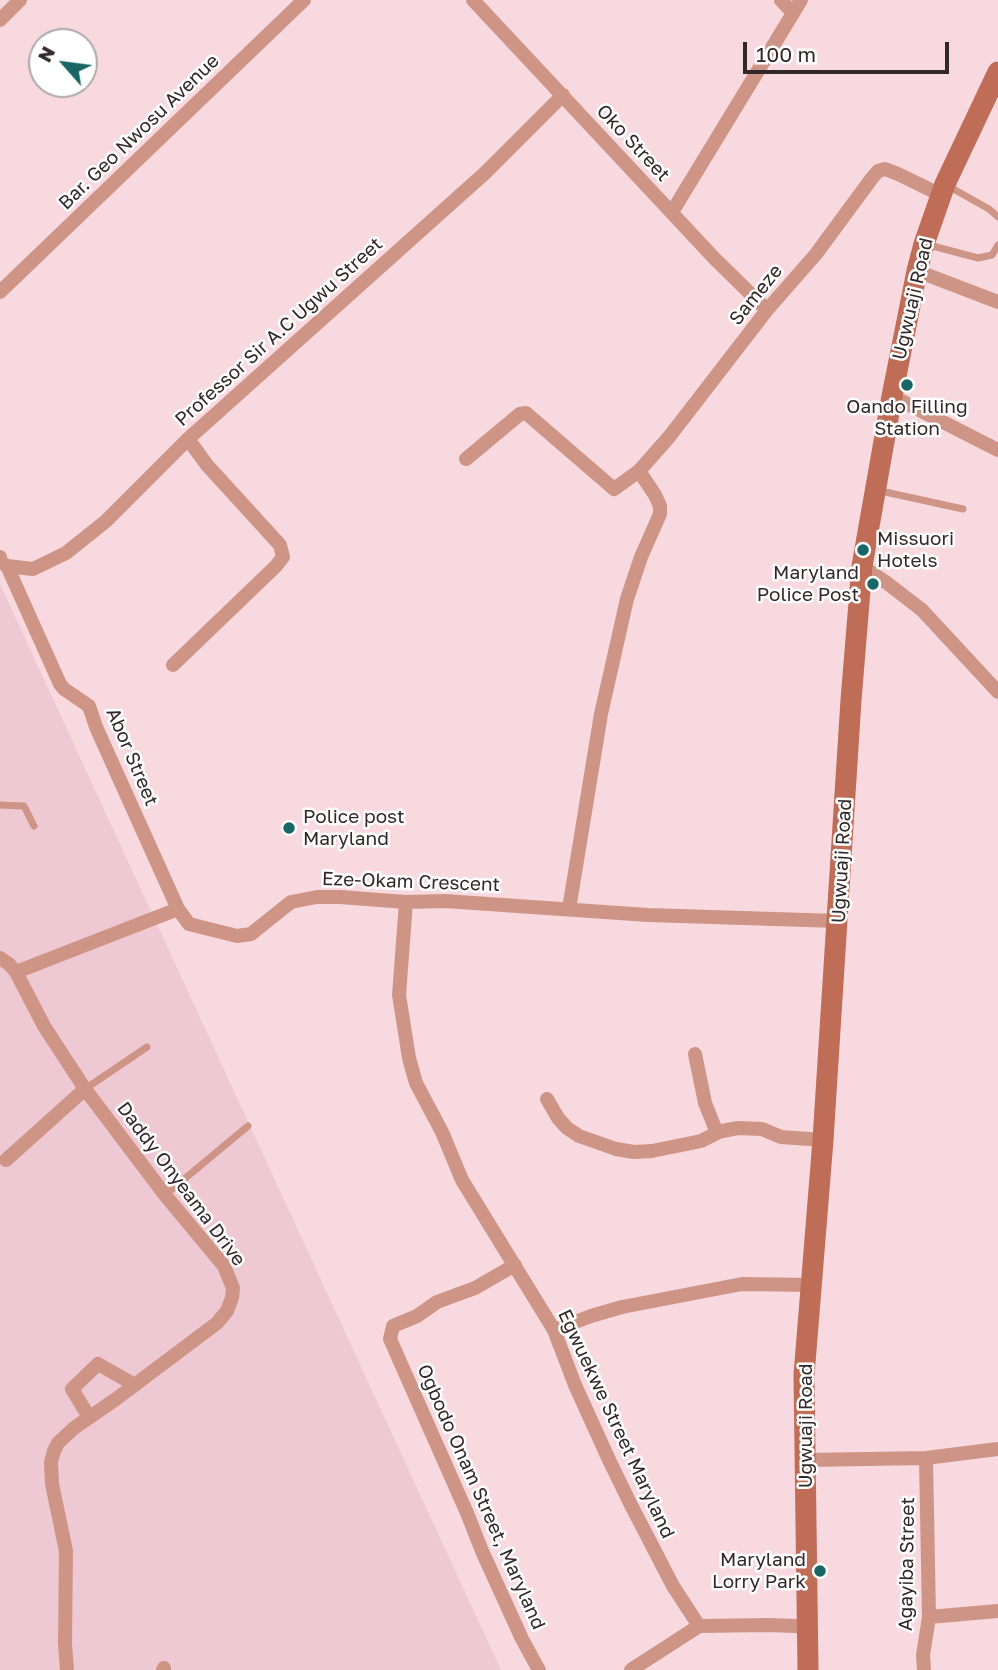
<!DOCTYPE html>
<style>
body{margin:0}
#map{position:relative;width:998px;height:1670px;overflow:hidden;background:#f8d9e0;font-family:"Golos Text",sans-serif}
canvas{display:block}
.north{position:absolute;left:28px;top:28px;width:70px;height:70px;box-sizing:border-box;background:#fff;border:2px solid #ada9a9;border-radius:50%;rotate:298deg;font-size:19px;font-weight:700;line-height:28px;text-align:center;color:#322729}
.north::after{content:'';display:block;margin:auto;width:24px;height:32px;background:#186666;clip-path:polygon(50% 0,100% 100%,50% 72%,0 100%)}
.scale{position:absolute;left:743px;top:42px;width:206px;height:32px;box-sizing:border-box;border:4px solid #322729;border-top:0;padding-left:9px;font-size:21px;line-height:24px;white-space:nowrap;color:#322729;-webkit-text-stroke:5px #fff;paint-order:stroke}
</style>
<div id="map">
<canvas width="998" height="1670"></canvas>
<div class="north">N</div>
<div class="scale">100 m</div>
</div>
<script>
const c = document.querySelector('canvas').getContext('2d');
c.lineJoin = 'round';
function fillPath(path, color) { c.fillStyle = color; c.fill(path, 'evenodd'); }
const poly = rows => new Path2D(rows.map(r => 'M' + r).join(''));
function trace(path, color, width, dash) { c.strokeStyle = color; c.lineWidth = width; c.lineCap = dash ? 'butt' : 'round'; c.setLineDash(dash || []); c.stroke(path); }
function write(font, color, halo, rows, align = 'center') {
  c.font = font + ' "Golos Text",sans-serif'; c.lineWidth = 5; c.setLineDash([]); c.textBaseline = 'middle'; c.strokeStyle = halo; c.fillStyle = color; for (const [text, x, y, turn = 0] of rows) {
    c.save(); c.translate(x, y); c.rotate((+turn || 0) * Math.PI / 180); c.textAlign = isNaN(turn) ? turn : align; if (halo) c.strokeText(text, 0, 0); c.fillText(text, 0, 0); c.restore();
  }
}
fillPath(poly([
 [0,584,501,1670,0,1670]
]), '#eec8d2');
trace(poly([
 [948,186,989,209,998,217],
 [925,244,978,258,992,255,998,245],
 [876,490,963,509],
 [0,805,24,806,34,826],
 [85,1089,147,1047],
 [165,1195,248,1126]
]), '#ce9586', 7);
trace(poly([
 [473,0,714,258,767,310],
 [781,0,793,13],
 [0,20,20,0],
 [672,212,801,0],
 [917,271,998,302],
 [0,292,304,0],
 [892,396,998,450],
 [466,459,520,414,526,413,614,489,639,471,669,437,767,310,816,254,872,178,878,171,885,169,898,174,941,195],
 [0,557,1,562,7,566,60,684,64,689,89,706,96,727,178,909,189,924,237,936,251,934,291,902,317,897,340,897,406,902,445,901,648,915,838,921],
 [7,566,33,569,66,553,106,521,188,439,485,173,563,95],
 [862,566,887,583,922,610,998,692],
 [173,665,276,566,283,557,280,545,207,465,188,439],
 [406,902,399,995,409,1058,416,1083,442,1132,462,1180,554,1330,575,1385,610,1462,631,1505,673,1586,699,1626,768,1625,796,1626,807,1629],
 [569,909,601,714,627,599,641,557,660,514,660,506,655,495,639,471],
 [0,958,9,964,16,972,44,1026,85,1089,165,1195,224,1266,233,1288,232,1298,227,1311,217,1323,116,1399,74,1428,58,1443,54,1451,51,1462,52,1484,66,1551,65,1644,67,1670],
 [16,972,178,909],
 [547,1099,558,1118,567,1128,579,1136,616,1149,634,1152,652,1151,701,1141,717,1133,705,1103,695,1054],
 [717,1132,738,1128,762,1129,781,1137,823,1140],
 [6,1160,85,1089],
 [515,1265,475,1288,437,1302,417,1316,393,1326,390,1339,467,1513,482,1551,522,1639,539,1670],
 [554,1330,591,1316,622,1307,742,1284,811,1285],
 [89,1417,72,1389,98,1364,135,1385],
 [806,1460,926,1458,998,1449],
 [929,1617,998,1611],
 [163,1670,164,1668],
 [631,1670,699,1626],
 [924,1670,923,1655,929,1617,926,1458]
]), '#ce9586', 14);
trace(poly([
 [808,1670,804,1375,823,1140,851,700,862,566,892,396,917,271,924,244,945,184,998,72]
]), '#bf6d57', 21);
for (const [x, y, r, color] of [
 [907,385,7,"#186666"],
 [863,550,7,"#186666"],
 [873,584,7,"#186666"],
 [289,828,7,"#186666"],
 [820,1571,7,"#186666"]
]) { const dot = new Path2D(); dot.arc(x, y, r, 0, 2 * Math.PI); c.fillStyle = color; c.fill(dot); trace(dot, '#fff', 2.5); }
write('19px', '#322729', '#fff', [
 ["Bar. Geo Nwosu Avenue",139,132,-44],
 ["Oko Street",633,143,47],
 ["Sameze",756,295,-51],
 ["Ugwuaji Road",913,299,-77],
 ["Professor Sir A.C Ugwu Street",279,332,-42],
 ["Abor Street",132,757,67],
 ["Ugwuaji Road",842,861,-87],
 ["Eze-Okam Crescent",411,882,2],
 ["Daddy Onyeama Drive",181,1184,53],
 ["Egwuekwe Street Maryland",616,1424,65],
 ["Ugwuaji Road",806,1426,-90],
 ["Ogbodo Onam Street, Maryland",481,1497,66],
 ["Agayiba Street",907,1564,-89]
]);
write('19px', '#322729', '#fff', [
 ["Oando Filling",907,407,"center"],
 ["Station",907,429,"center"],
 ["Missuori",877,539],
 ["Hotels",877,561],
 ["Maryland",859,573,"right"],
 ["Police Post",859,595,"right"],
 ["Police post",303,817],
 ["Maryland",303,839],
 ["Maryland",806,1560,"right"],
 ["Lorry Park",806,1582,"right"]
], 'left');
</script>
